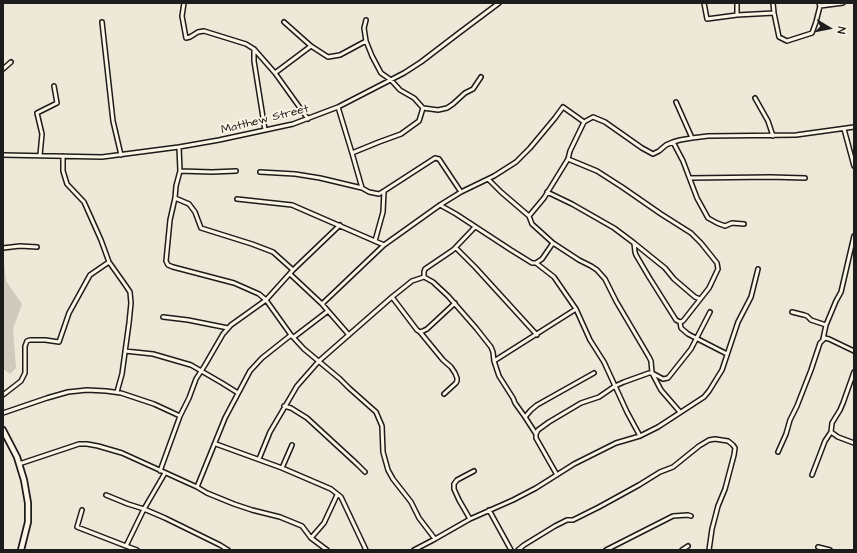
<!DOCTYPE html>
<style>
body{margin:0}
#map{position:relative;width:857px;height:553px;overflow:hidden;background:#eee8d9;font-family:"Architects Daughter",sans-serif}
canvas{display:block}
.frame{position:absolute;inset:0;border:4px solid #1c1c1c;pointer-events:none}
.north{position:absolute;left:809px;top:8px;width:40px;height:40px;-webkit-text-stroke:3px #fcf5e5;paint-order:stroke;rotate:100deg;font-size:11px;font-weight:700;line-height:16px;text-align:center;color:#1c1c1c}
.north::after{content:'';display:block;margin:auto;width:14px;height:18px;background:#1c1c1c;clip-path:polygon(50% 0,100% 100%,50% 72%,0 100%)}
</style>
<div id="map">
<canvas width="857" height="553"></canvas>
<div class="frame"></div>
<div class="north">N</div>
</div>
<script>
const c = document.querySelector('canvas').getContext('2d');
c.lineJoin = 'round';
function fillPath(path, color) { c.fillStyle = color; c.fill(path, 'evenodd'); }
const poly = rows => new Path2D(rows.map(r => 'M' + r).join(''));
function trace(path, color, width, dash) { c.strokeStyle = color; c.lineWidth = width; c.lineCap = dash ? 'butt' : 'round'; c.setLineDash(dash || []); c.stroke(path); }
function write(font, color, halo, rows, align = 'center') {
  c.font = font + ' "Architects Daughter",sans-serif'; c.lineWidth = 3.5; c.setLineDash([]); c.textBaseline = 'middle'; c.strokeStyle = halo; c.fillStyle = color; for (const [text, x, y, turn = 0] of rows) {
    c.save(); c.translate(x, y); c.rotate((+turn || 0) * Math.PI / 180); c.textAlign = isNaN(turn) ? turn : align; if (halo) c.strokeText(text, 0, 0); c.fillText(text, 0, 0); c.restore();
  }
}
fillPath(poly([
 [3,254,6,281,22,304,13,329,16,368,10,374,3,369]
]), '#cfcabd');
const street = poly([
 [184,3,182,16,186,38,190,37,198,32,204,31,246,44,254,49,275,73,308,119],
 [704,3,707,19,737,15,774,13],
 [773,3,774,13,779,37,787,41,812,33,816,22,820,6],
 [819,3,820,6,843,3],
 [737,15,737,3],
 [366,20,364,28,366,41,372,56,381,73,391,80,400,90,414,98,423,108,438,110,447,108,453,104,465,93,473,89,481,77],
 [102,22,113,121,121,155],
 [284,22,311,46,328,57,340,55,366,41],
 [254,49,254,61,265,130],
 [3,69,11,62],
 [275,73,311,46],
 [755,98,768,121,773,136],
 [676,102,692,138],
 [338,107,352,153,362,188,369,192,379,194,384,191,435,158,439,159,461,192],
 [844,129,854,166],
 [673,142,683,161,697,198,708,218,717,223,725,226,732,223,744,224],
 [179,147,180,171,176,186,175,198,170,220,166,261,168,265,173,267,234,283,259,294,266,300,291,335,304,349,340,379,349,388,376,412,382,426,383,452,388,470,393,479,411,502,419,518,435,539],
 [352,153,379,142,401,134,419,121,423,108],
 [3,155,102,157,179,147,219,140,293,124,338,107,404,73,421,62,459,33,499,3],
 [40,155,42,134,37,113,57,103,54,86],
 [63,156,63,171,67,184,84,202,101,240,109,262,126,286,130,292,131,303,129,323,122,374,117,392],
 [568,159,597,171,622,187,661,214,691,233,701,243,717,263,718,269,709,288,683,321,680,322,676,320,649,277,636,255,635,252,634,243],
 [180,171,212,172,236,171],
 [260,172,295,174,320,178,362,188],
 [690,178,771,177,805,178],
 [488,179,501,192,529,216,532,224,553,243,579,260,591,266,597,270,605,279,616,301,649,357,651,361,652,373,661,390,680,412],
 [547,192,572,204,614,228,634,243,665,268,674,279,695,297,700,299],
 [175,198,189,204,195,212,201,228,252,244,273,252,293,270],
 [237,199,292,205,384,245,440,205,461,192,494,176,516,162,530,148,555,118,563,107,584,122],
 [440,205,456,214,511,250,532,263,536,263,542,259,553,243],
 [529,216,544,198,568,159,570,151,584,122,593,117,605,122,642,148,653,154,659,151,666,145,673,142,680,140,692,138,708,136,796,135,854,127],
 [375,241,383,212,384,191],
 [3,248,20,246,37,247],
 [455,248,475,227],
 [536,263,554,277,576,309,590,340,604,362,627,412,640,436],
 [290,274,322,304,349,335],
 [424,277,424,272,425,269,453,250,455,248,457,249,475,267,537,335],
 [392,297,417,330,420,332,423,331,427,329,455,303],
 [322,304,384,245],
 [792,312,804,315,807,316,811,320,826,325],
 [163,317,188,320,228,328],
 [680,322,681,328,688,334,727,354],
 [420,332,443,360,451,367,455,373,457,378,457,381,456,383,444,394],
 [294,337,328,311],
 [823,339,826,325,836,301,841,292,854,236],
 [125,351,153,354,191,365,222,383,238,393],
 [494,361,576,309],
 [3,395,21,381,25,373,25,346,27,341,30,340,45,340,59,342,69,313,90,275,109,262],
 [284,406,291,408,307,418,357,464,365,472],
 [3,413,47,398,68,392,87,390,106,391,121,393,154,404,180,416],
 [525,417,531,410,537,405,594,373],
 [831,432,838,437,854,443],
 [216,444,282,468,331,489,341,497,366,550],
 [778,452,786,434,790,420,797,406,811,370,820,343,825,338,829,339,854,351],
 [259,459,270,432,297,386,319,361,392,297,412,281,424,277,433,282,448,296,476,328,491,347,493,352,494,361,499,376,513,398,515,403,525,417,536,434],
 [19,464,79,444,87,444,98,446,122,453,197,487,207,493,234,504,252,510,280,517,302,526,311,538,324,523,337,495],
 [282,468,292,445],
 [160,471,180,416,189,398,196,379,205,365,223,334,231,325,266,300,293,270,340,225],
 [557,475,536,438,536,434,538,430,549,422,581,403,599,397,615,386,624,382,649,373,652,373,663,379,668,378,691,349,710,312],
 [812,475,825,441,831,432,832,423,840,410,843,403,854,372],
 [197,487,225,418,250,371,262,358,291,335],
 [106,495,128,504,144,509,165,518,220,545,228,550],
 [82,510,77,527,126,546,144,509,165,473],
 [489,510,511,550],
 [470,519,459,500,454,489,454,484,457,480,474,471],
 [311,538,327,550],
 [126,546,137,550],
 [818,547,830,550],
 [414,550,435,539,470,519,513,500,536,488,574,464,616,443,640,436,658,427,704,397,709,391,722,370,738,322,751,297,758,269],
 [518,550,524,545,555,526,567,520,573,520,599,507,639,485,660,472,673,467,699,446,709,440,715,439,728,441,733,445,735,448,734,455,725,489,718,506,712,529,709,550],
 [606,550,673,516,688,515,691,516],
 [682,550,688,546]
]);
const secondary = poly([
 [3,430,17,457,24,480,28,503,28,522,21,550]
]);
trace(street, '#1c1c1c', 6);
trace(secondary, '#1c1c1c', 8);
trace(street, '#fcf5e5', 3);
trace(secondary, '#fcf5e5', 4.5);
write('12px', '#1c1c1c', '#fcf5e5', [
 ["Matthew Street",265,120,-14]
]);
</script>
